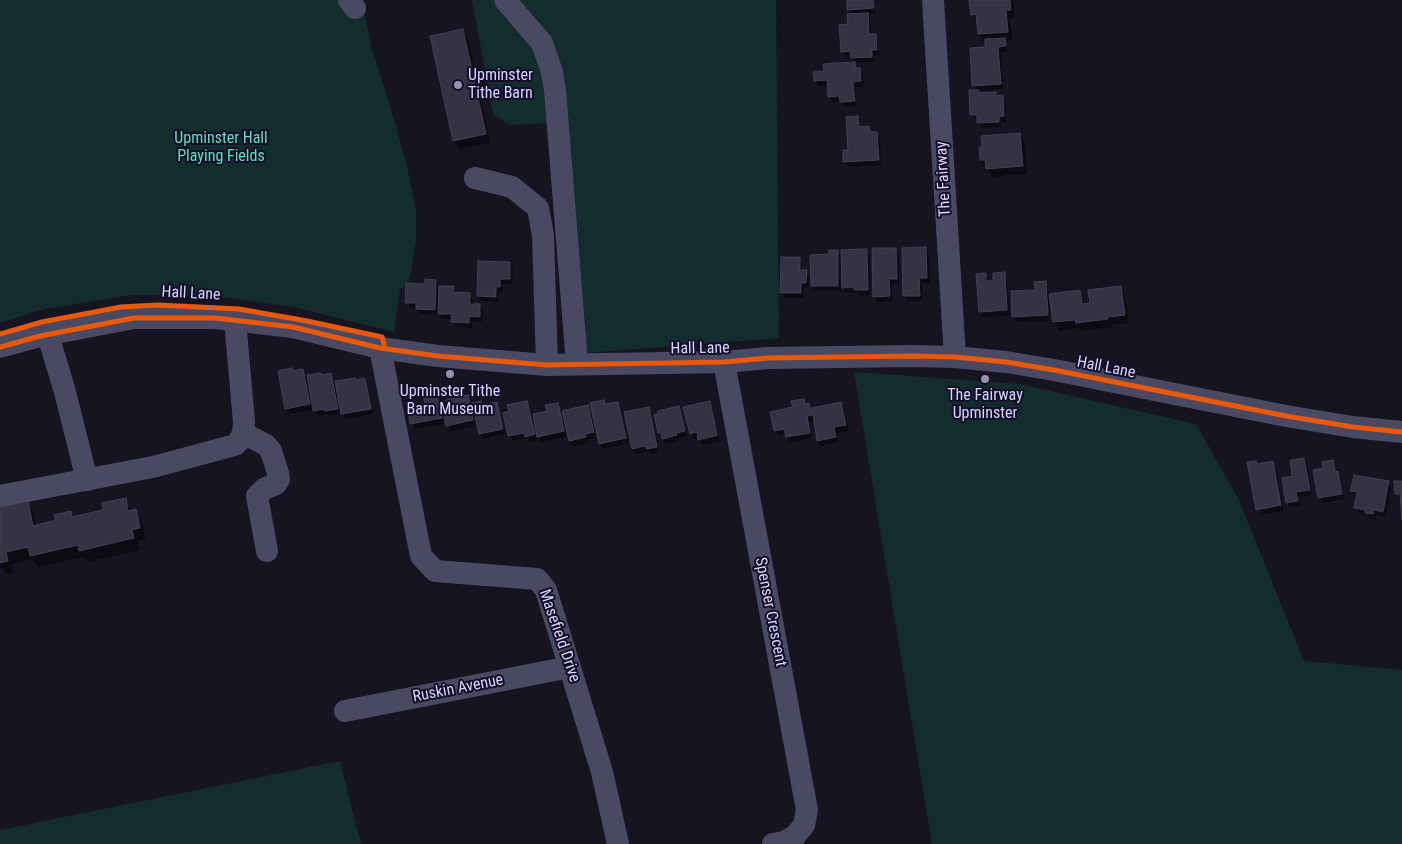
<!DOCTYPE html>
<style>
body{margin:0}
canvas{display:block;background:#161421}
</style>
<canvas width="1402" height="844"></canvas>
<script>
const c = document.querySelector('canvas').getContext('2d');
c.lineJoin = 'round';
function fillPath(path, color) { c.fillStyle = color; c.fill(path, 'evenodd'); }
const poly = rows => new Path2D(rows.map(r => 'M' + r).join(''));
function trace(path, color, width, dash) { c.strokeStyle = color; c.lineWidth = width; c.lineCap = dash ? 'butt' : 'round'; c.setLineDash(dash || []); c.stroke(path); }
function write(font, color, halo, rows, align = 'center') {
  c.font = font + ' "Roboto Condensed",sans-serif'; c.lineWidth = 4; c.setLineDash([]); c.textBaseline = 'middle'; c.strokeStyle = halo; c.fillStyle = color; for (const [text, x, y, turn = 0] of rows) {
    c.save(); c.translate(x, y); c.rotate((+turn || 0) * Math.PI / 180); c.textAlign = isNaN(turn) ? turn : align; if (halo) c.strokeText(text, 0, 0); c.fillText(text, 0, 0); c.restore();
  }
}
fillPath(poly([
 [0,0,362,0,371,46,389,102,407,166,416,210,416,241,410,277,407,286,400,289,394,332,294,307,215,296,132,295,44,309,0,323],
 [472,0,776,0,779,338,571,354,550,123,509,125,493,114],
 [854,372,1019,384,1196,424,1239,500,1304,661,1402,670,1402,844,932,844],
 [340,761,361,844,0,844,0,830]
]), '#132c2d');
fillPath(poly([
 [848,0,874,0,876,14,867,14,870,20,871,35,875,35,878,40,879,55,874,55,875,62,855,63,852,56,846,57,843,51,852,15,849,10],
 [971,0,1011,0,1014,5,1015,18,1010,19,1012,40,1006,41,1008,52,1001,52,1003,89,978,91,980,94,996,93,998,97,1002,97,1006,102,1006,122,1001,122,1001,127,981,128,978,120,975,120,971,114,977,91,974,85,987,48,986,42,984,43,979,34,978,23,977,23,972,14],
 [463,30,468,39,490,143,459,149,454,141,432,37],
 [855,63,863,75,864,87,855,87,857,106,845,107,841,101,833,102,830,97,829,85,819,86,815,80,825,72],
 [857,117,861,128,868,127,872,133,877,133,880,139,881,165,848,167,845,162,844,151,849,151],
 [1020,134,1025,143,1027,174,992,177,981,160],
 [926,248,929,254,930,283,922,283,922,301,908,301,905,295],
 [896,249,899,255,899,284,892,284,892,302,877,302,874,296],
 [866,250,870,256,870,295,859,296,857,293,846,293,843,287,843,273,840,273,841,291,815,291,812,286,830,256,837,251,843,261],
 [799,259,802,264,802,271,806,271,809,277,809,288,804,288,804,298,785,298,782,293],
 [510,263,513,269,512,284,503,284,503,292,499,292,498,302,481,301,478,296],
 [985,274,988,282,995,282,1004,274,1007,279,1010,315,983,317,980,312],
 [436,281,439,287,453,288,456,293,470,294,473,300,473,305,480,305,483,311,482,322,472,321,472,328,456,327,453,319,442,319,438,311,438,315,420,314,417,308,410,308,407,302,426,285],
 [1045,283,1048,288,1049,295,1080,292,1085,305,1091,304,1120,287,1125,296,1129,323,1112,325,1112,327,1082,331,1080,328,1059,331,1054,322,1051,295,1049,296,1050,321,1017,322,1014,317],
 [302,371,306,376,311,402,313,402,331,374,334,383,354,379,356,381,364,380,367,385,373,414,346,419,343,414,337,383,335,384,340,414,330,416,328,414,318,416,314,410,289,414,286,409,293,372],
 [437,394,440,400,444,424,415,429,412,423,426,404],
 [467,397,470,402,475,426,451,431,448,425,451,415],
 [803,400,812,410,841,403,844,409,849,431,837,433,838,442,821,446,818,440,815,421,809,422,812,438,790,442,786,434,779,436,775,430,794,408],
 [604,401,606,405,617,403,620,408,628,444,603,449,600,444],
 [481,402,483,406,496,403,499,408,505,434,483,439,480,433],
 [526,402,530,407,534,425,557,404,560,410,566,437,541,442,536,433,537,440,529,442,527,438,513,441,510,436,504,414],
 [709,403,712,408,718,434,694,439,691,434],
 [588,407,591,412,596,438,587,440,588,443,573,446,570,440],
 [678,407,681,413,687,436,679,438,679,441,666,444,659,433],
 [648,408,651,413,659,452,651,454,649,451,636,454,633,448],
 [719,436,720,441,702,445,700,441],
 [1303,459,1307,465,1312,495,1298,497,1300,506,1290,508,1287,502,1294,477],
 [1332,461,1336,473,1341,478,1344,499,1323,503,1319,498,1324,469],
 [1273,463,1276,468,1284,511,1261,515,1258,509,1258,465],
 [1388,482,1391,488,1386,517,1377,515,1376,519,1369,518,1368,515,1359,513,1356,508,1358,497,1355,496,1352,491],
 [125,500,132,512,136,511,142,522,146,539,138,541,140,550,87,562,84,557,38,567,33,559,12,564,14,573,6,574,0,565,0,508,27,502,34,513,36,526,57,521,70,513,73,518,105,511]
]), '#0007');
const building = poly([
 [847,0,873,0,874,8,847,10,847,0],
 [969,0,1010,0,1011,10,1006,10,1008,32,978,34,976,14,971,15,969,0],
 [868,13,869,34,876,34,877,50,872,50,872,57,851,58,850,51,841,52,839,25,848,24,847,14,868,13],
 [463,29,486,134,453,141,430,36,463,29],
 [1005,38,1006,46,998,47,1001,84,972,86,970,48,985,47,985,39,1005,38],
 [855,62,856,68,860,68,861,81,853,82,855,101,840,102,839,96,828,97,827,80,814,81,813,72,824,71,823,64,855,62],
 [969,90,979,90,979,93,996,92,996,96,1003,95,1004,116,999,117,999,122,977,123,977,115,970,115,969,90],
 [858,116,859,127,869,126,870,132,877,132,879,160,843,162,843,150,848,150,846,117,858,116],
 [1020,133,1023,166,986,169,985,160,980,160,979,147,982,147,981,136,1020,133],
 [926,247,927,278,919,278,920,296,903,296,902,248,926,247],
 [872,248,896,248,897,279,889,279,890,296,873,297,872,248],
 [867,249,868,290,854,290,854,287,842,288,841,250,867,249],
 [829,250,838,250,838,286,811,286,810,255,829,254,829,250],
 [781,257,800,257,800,270,807,270,806,283,801,283,801,293,780,293,781,257],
 [478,261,510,262,510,279,500,279,500,287,496,287,496,297,477,296,478,261],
 [1005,272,1007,310,979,312,976,274,986,273,986,281,993,281,993,273,1005,272],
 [425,279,436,280,435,310,416,309,416,303,405,303,406,283,425,284,425,279],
 [1046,281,1048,315,1012,317,1011,291,1035,290,1034,282,1046,281],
 [439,286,454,286,453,292,470,293,470,304,480,304,480,317,469,316,469,323,451,322,452,314,438,314,439,286],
 [1121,286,1125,315,1108,317,1108,319,1076,323,1075,320,1053,322,1049,294,1080,290,1082,304,1090,303,1088,290,1121,286],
 [292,368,293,371,303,369,310,404,285,409,278,371,292,368],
 [321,373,321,375,331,373,338,409,325,411,325,409,313,411,307,375,321,373],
 [355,378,356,380,365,378,371,409,341,414,335,381,355,378],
 [437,393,442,418,410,424,408,408,425,403,423,395,437,393],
 [468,395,473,420,446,426,444,415,449,414,446,400,468,395],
 [804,399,805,404,809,403,812,415,807,416,810,433,786,437,784,429,774,431,770,412,793,407,791,401,804,399],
 [604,400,605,404,618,402,626,438,599,444,590,403,604,400],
 [481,401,482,405,497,402,503,429,479,434,472,403,481,401],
 [527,401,535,434,525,437,524,433,508,436,503,413,509,411,507,405,527,401],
 [710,401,717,435,698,440,697,432,690,434,683,407,710,401],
 [841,402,846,425,834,427,836,437,817,441,812,408,841,402],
 [558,403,564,431,537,437,533,414,547,411,545,405,558,403],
 [588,405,594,432,585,434,586,437,569,441,562,411,588,405],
 [679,406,685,431,676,433,677,435,662,439,661,433,658,433,654,415,658,414,658,411,679,406],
 [649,407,657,447,647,449,645,446,632,449,624,412,649,407],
 [1304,458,1310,490,1296,492,1298,501,1286,503,1282,478,1292,476,1290,460,1304,458],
 [1333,460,1335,472,1338,471,1342,494,1318,498,1313,470,1323,468,1322,462,1333,460],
 [1256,461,1257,464,1273,461,1281,505,1256,510,1247,462,1256,461],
 [1354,475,1389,481,1383,512,1374,510,1373,514,1365,513,1365,510,1354,508,1357,492,1350,491,1354,475],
 [1394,481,1402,481,1402,520,1400,494,1395,494,1394,481],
 [126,498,128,511,136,509,140,528,132,530,134,538,79,551,78,545,30,556,28,547,6,552,8,561,0,563,0,507,28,501,33,526,56,520,54,515,71,511,72,517,103,510,102,503,126,498]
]);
fillPath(building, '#343243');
trace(building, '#433f54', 1);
trace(poly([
 [349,0,355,8],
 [505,0,542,43,552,72,555,90,577,364],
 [933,0,955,357],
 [475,178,512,187,538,208,543,235,547,365],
 [48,335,65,392,87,480],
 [0,347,40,336,134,318,215,318,293,327,380,348,438,356,547,365,724,362,768,358,912,356,955,357,1006,362,1054,370,1286,416,1353,427,1402,432],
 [380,348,421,556,435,571,537,579,546,590,602,772,618,844],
 [724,362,807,810,804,825,795,836,784,842,773,844],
 [243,433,266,445,271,451,278,473,279,479,276,484,264,489,257,496,267,551],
 [0,496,153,467,235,445,239,441,243,433,244,422,235,320],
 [345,711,570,667]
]), '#4a4962', 22);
trace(poly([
 [0,334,42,322,121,307,158,305,239,309,307,321,382,337,385,348],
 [0,347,40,336,134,318,215,318,293,327,380,348,438,356,547,365,724,362,768,358,912,356,955,357,1006,362,1054,370,1286,416,1353,427,1402,432]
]), '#e8590c', 5);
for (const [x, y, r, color] of [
 [458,85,5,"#9591b1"],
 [450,374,5,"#9591b1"],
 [985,379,5,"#9591b1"]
]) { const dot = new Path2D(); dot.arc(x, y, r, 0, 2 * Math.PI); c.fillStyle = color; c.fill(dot); trace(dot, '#130f26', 2); }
write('16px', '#d9d4ff', '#130f26', [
 ["Upminster",468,76,"left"],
 ["Tithe Barn",468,94,"left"],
 ["Upminster Tithe",450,392],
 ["Barn Museum",450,410],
 ["The Fairway",985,396],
 ["Upminster",985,414]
]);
write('16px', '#5fe0c0', '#130f26', [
 ["Upminster Hall",221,139],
 ["Playing Fields",221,157]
]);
write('16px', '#d9d4ff', '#130f26', [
 ["The Fairway",944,179,-93],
 ["Hall Lane",191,294,3],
 ["Hall Lane",700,349,-1],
 ["Hall Lane",1106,368,11],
 ["Spenser Crescent",770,612,79],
 ["Masefield Drive",559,636,71],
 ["Ruskin Avenue",458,689,-11]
]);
</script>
